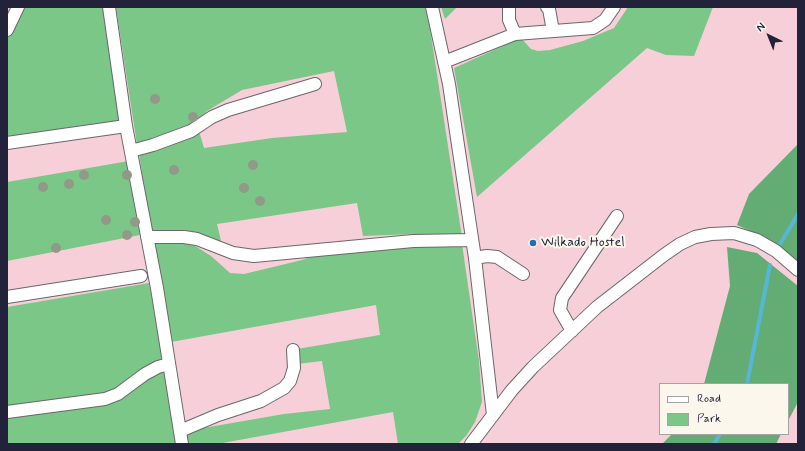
<!DOCTYPE html>
<style>
body{margin:0}
#map{position:relative;width:805px;height:451px;overflow:hidden;background:#f3e3c8;font-family:Mynerve,sans-serif}
canvas{display:block}
.frame{position:absolute;inset:0;border:8px solid #22223b;pointer-events:none}
.legend{position:absolute;left:659px;top:383px;width:130px;height:52px;box-sizing:border-box;background:#fbf7ec;border:1px solid #a4a2a5;margin:0;padding:5px 7px;list-style:none;font-size:12px;color:#22223b}
.legend li{display:flex;align-items:center;gap:8px;height:20px}
.legend b{width:20px;border:1px solid #a4a2a5}
.north{position:absolute;left:749px;top:16px;width:40px;height:40px;-webkit-text-stroke:3px #fbf7ec;paint-order:stroke;rotate:317deg;font-size:11px;font-weight:700;line-height:16px;text-align:center;color:#22223b}
.north::after{content:'';display:block;margin:auto;width:14px;height:18px;background:#22223b;clip-path:polygon(50% 0,100% 100%,50% 72%,0 100%)}
</style>
<div id="map">
<canvas width="805" height="451"></canvas>
<div class="frame"></div>
<ul class="legend">
<li><b style="height:5px;background:#fff"></b>Road</li>
<li><b style="height:11px;background:#7ac787"></b>Park</li>
</ul>
<div class="north">N</div>
</div>
<script>
const c = document.querySelector('canvas').getContext('2d');
c.lineJoin = 'round';
function fillPath(path, color) { c.fillStyle = color; c.fill(path, 'evenodd'); }
const poly = rows => new Path2D(rows.map(r => 'M' + r).join(''));
function trace(path, color, width, dash) { c.strokeStyle = color; c.lineWidth = width; c.lineCap = dash ? 'butt' : 'round'; c.setLineDash(dash || []); c.stroke(path); }
function write(font, color, halo, rows, align = 'center') {
  c.font = font + ' Mynerve,sans-serif'; c.lineWidth = 4; c.setLineDash([]); c.textBaseline = 'middle'; c.strokeStyle = halo; c.fillStyle = color; for (const [text, x, y, turn = 0] of rows) {
    c.save(); c.translate(x, y); c.rotate((+turn || 0) * Math.PI / 180); c.textAlign = isNaN(turn) ? turn : align; if (halo) c.strokeText(text, 0, 0); c.fillText(text, 0, 0); c.restore();
  }
}
fillPath(poly([
 [7,7,798,7,798,444,7,444],
 [660,384,788,384,788,434,660,434]
]), '#f6cfd8');
fillPath(poly([
 [22,7,103,7,120,124,7,143,7,36],
 [116,7,425,7,430,29,462,237,415,234,363,236,357,203,217,224,222,245,186,231,151,234,139,153,199,131,204,148,272,138,347,132,334,71,242,90,207,111,194,124,137,145],
 [441,7,457,7,445,19],
 [628,7,713,7,694,56,666,55,647,48,477,197,454,68,521,38,531,49,538,51,550,50,583,41,614,28],
 [129,161,140,235,7,261,7,182],
 [153,242,192,244,211,256,230,273,244,274,302,260,323,253,462,244,479,361,482,402,475,422,466,436,458,444,398,444,393,412,217,444,189,444,186,431,284,414,330,409,322,361,297,364,297,349,380,335,376,305,171,342],
 [149,283,163,353,178,444,7,444,7,307]
]), '#7ac787');
fillPath(poly([
 [798,144,798,261,763,237,737,225,749,194],
 [727,247,757,253,798,286,798,402,788,421,788,384,704,384,730,286],
 [672,434,781,434,776,444,662,444]
]), '#63ac74');
trace(poly([
 [779,246,798,214],
 [747,384,770,265],
 [714,444,720,434]
]), '#56b7d5', 4);
const minor = poly([
 [109,7,126,126,157,288,182,444],
 [432,7,449,84,455,125,475,258,493,415],
 [547,7,549,9,553,31],
 [7,30,18,7],
 [515,34,593,28,605,20,614,7],
 [444,62,515,34,509,20,509,7],
 [7,143,126,126],
 [131,151,153,145,191,131,212,117,228,110,315,84],
 [147,237,184,237,197,239,233,253,254,256,413,241,472,240],
 [475,258,487,256,497,257,523,274],
 [7,297,141,276],
 [572,331,560,310,562,298,617,216],
 [7,412,105,399,118,394,145,374,158,367,169,364],
 [180,431,218,415,261,401,284,388,290,381,294,368,293,350],
 [471,444,512,390,533,367,597,307,664,255,680,244,695,237,711,234,734,233,757,240,776,251,798,270]
]);
trace(minor, '#6b666c', 14);
trace(minor, '#fff', 12);
c.fillStyle = '#919989';
for (const [x, y] of [
 [155,99],
 [193,117],
 [253,165],
 [174,170],
 [84,175],
 [127,175],
 [69,184],
 [43,187],
 [244,188],
 [260,201],
 [106,220],
 [135,222],
 [127,235],
 [56,248]
]) { c.beginPath(); c.arc(x, y, 5, 0, 2 * Math.PI); c.fill(); }
for (const [x, y, r, color] of [
 [533,243,4,"#1f6fb2"]
]) { const dot = new Path2D(); dot.arc(x, y, r, 0, 2 * Math.PI); c.fillStyle = color; c.fill(dot); trace(dot, '#fbf7ec', 1.5); }
write('14px', '#22223b', '#fbf7ec', [
 ["Wilkado Hostel",541,243]
], 'left');
</script>
